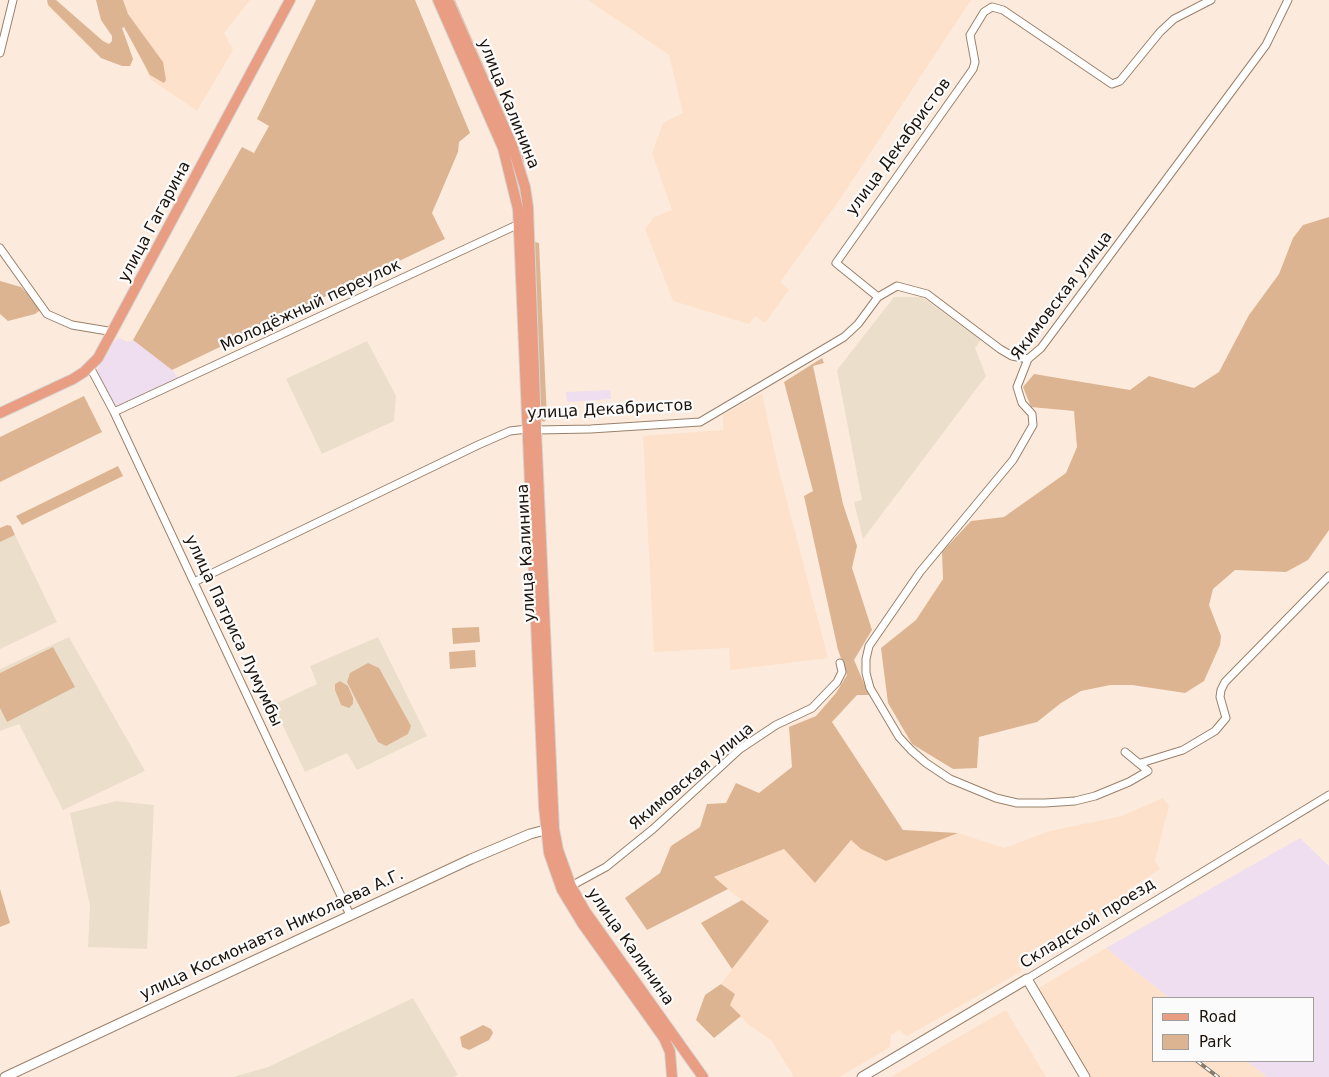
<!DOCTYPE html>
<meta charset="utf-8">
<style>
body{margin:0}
#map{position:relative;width:1329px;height:1077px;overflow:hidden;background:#fcebdc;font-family:"DejaVu Sans",sans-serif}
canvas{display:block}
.legend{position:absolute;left:1152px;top:997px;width:162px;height:65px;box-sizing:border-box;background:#fbfbfb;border:1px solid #a19e9b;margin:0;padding:6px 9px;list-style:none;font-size:15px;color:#1b120a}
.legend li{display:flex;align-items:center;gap:10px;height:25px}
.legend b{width:25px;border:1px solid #a19e9b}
</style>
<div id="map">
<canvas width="1329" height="1077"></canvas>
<ul class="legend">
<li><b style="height:6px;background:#e99e83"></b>Road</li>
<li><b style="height:14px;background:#ddb491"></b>Park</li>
</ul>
</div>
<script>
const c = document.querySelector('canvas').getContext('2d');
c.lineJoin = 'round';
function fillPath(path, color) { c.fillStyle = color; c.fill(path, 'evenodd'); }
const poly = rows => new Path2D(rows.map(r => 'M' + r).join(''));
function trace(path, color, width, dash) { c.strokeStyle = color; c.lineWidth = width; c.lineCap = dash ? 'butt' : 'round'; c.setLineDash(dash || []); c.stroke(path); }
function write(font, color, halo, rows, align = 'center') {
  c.font = font + ' "DejaVu Sans",sans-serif'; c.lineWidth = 4.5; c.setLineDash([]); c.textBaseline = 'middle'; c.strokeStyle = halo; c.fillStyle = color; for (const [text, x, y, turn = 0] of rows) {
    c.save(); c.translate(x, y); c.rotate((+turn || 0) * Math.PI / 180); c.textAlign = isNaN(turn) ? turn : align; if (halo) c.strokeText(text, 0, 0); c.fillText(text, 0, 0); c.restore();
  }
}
fillPath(poly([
 [120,338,127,342,133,340,172,370,179,378,115,409,98,375,98,367,115,341],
 [610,390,611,399,567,402,566,392],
 [1300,838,1329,866,1329,1077,1267,1077,1246,1061,1313,1061,1313,998,1169,998,1106,948]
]), '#eedef0');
fillPath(poly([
 [118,0,250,0,224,33,233,50,197,111,150,79],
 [588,0,971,0,838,202,780,282,789,290,765,323,755,316,749,324,673,301,645,229,654,217,672,210,652,153,663,123,683,113,669,55],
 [762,393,777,463,828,658,730,670,729,648,654,652,643,436,723,430,723,415],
 [1163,798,1169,806,1155,861,1160,869,1128,890,1130,894,1018,964,1022,971,907,1036,899,1030,891,1035,890,1047,839,1077,794,1077,771,1040,749,1025,730,1005,735,994,721,984,769,921,713,878,784,849,851,840,861,849,886,861,958,833,1004,848,1050,831,1122,816],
 [1106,948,1169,998,1153,998,1153,1061,1246,1061,1267,1077,1089,1077,1037,989],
 [1006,1010,1046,1077,891,1077,943,1046]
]), '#fde1ca');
fillPath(poly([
 [894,297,922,297,981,340,975,348,986,376,863,539,854,502,862,500,837,370],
 [367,341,396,396,394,421,322,454,286,379],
 [15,535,57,622,0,649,0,542],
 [69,637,145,771,63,810,19,724,0,731,0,669],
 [378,637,427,736,357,770,347,753,305,772,273,705,317,684,310,666],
 [116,801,154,805,147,949,88,947,90,906,70,813],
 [413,998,458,1075,453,1077,233,1077,268,1067]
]), '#ebdfcb');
fillPath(poly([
 [47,0,56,0,103,41,109,44,112,41,112,36,101,20,96,0,123,0,128,14,163,62,166,80,164,83,150,75,124,27,122,28,133,59,130,66,122,66,101,58,48,5],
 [316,0,415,0,470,133,459,142,458,152,432,213,445,239,172,370,133,340,242,147,254,153,269,126,257,119],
 [452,0,455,0,524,158,524,164],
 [1329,217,1329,530,1308,560,1286,572,1235,570,1213,589,1209,605,1221,636,1220,645,1204,681,1185,693,1132,685,1110,685,1081,691,1061,703,1037,722,979,737,977,768,953,769,912,744,888,703,881,648,916,620,943,579,942,552,971,521,1004,517,1066,473,1077,447,1074,411,1031,407,1023,387,1034,374,1130,390,1149,376,1194,388,1219,372,1249,315,1279,274,1293,238,1303,225],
 [535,242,539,243,547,419,544,422,541,420,533,246],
 [0,281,21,287,39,306,39,311,35,314,8,321,0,314],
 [822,358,824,363,813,366,843,504,857,546,852,568,872,630,854,660,869,695,857,695,832,722,903,830,958,833,886,861,861,849,851,840,815,883,784,849,714,877,728,889,647,930,625,898,660,873,671,846,700,827,707,804,726,803,736,783,759,793,792,767,789,727,816,716,836,693,847,675,838,650,804,496,813,491,784,382],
 [84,396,102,432,0,482,0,437],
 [118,466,123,476,22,525,16,516],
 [7,525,11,526,15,535,0,542,0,528],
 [479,627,480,642,453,644,452,628],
 [53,647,75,687,7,722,0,708,0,673],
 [475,650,476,667,450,669,449,652],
 [368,663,379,668,411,726,408,734,386,746,378,742,347,682,350,673],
 [340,681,348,686,353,698,353,704,349,708,341,705,335,690,335,684],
 [0,889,10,923,0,927],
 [742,900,769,921,732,969,701,923],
 [721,984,735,994,730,1005,741,1016,714,1038,696,1020,705,995],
 [483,1025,491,1029,493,1033,489,1040,469,1050,462,1047,460,1037]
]), '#ddb491');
const minor = poly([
 [0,53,13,0],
 [0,248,47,314,72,325,108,331],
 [878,297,836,263,973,69,975,62,970,35,984,12,992,7,1003,10,1112,84,1120,81,1160,32,1174,19,1211,0],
 [90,367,114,412,350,915],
 [114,412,519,224],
 [536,430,591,429,700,422,844,337,858,324,878,297,897,286,927,294,1000,349,1012,356,1028,359],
 [194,582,478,445,510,431,527,429],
 [1125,752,1148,771,1129,782,1095,796,1075,801,1045,803,1017,803,996,798,950,779,926,763,911,750,899,737,870,688,866,673,866,659,869,646,920,572,1013,460,1033,425,1032,414,1022,403,1017,387,1028,359,1041,348,1266,45,1288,0],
 [1141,763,1183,750,1215,731,1226,718,1220,697,1221,690,1225,682,1329,576],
 [571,886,606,867,653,829,740,749,776,725,812,708,837,682,842,672,840,663],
 [1027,979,1329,795]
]);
const tertiary = poly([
 [5,1077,471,859,530,834,545,830],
 [862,1077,1027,979,1085,1077]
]);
const primary = poly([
 [438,0,503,148,518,209,544,807,549,853,562,890,582,923,664,1038,670,1052,672,1077],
 [448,0,512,145,525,187,528,207,536,430,554,829,558,850,571,886,585,911,703,1077],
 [0,413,73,379,84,372,98,358,290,0]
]);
trace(minor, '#9a806a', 9);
trace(tertiary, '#9a806a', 11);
trace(primary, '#d6d4d3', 12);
trace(minor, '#fff', 7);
trace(tertiary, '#fff', 9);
trace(primary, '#e99e83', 10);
const rail = poly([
 [1197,1061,1218,1077]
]);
trace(rail, '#877a6f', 4);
trace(rail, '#fbfbfb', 2, [5.5]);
write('16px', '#1b120a', '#fbfbfb', [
 ["улица Калинина",508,104,68],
 ["улица Декабристов",899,147,-54],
 ["улица Гагарина",155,222,-62],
 ["Якимовская улица",1062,296,-53],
 ["Молодёжный переулок",311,306,-25],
 ["улица Декабристов",610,410,-3],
 ["улица Калинина",527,553,-93],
 ["улица Патриса Лумумбы",233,631,65],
 ["Якимовская улица",692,777,-40],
 ["Складской проезд",1088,924,-32],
 ["улица Космонавта Николаева А.Г.",272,935,-25],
 ["улица Калинина",630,947,55]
]);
</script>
